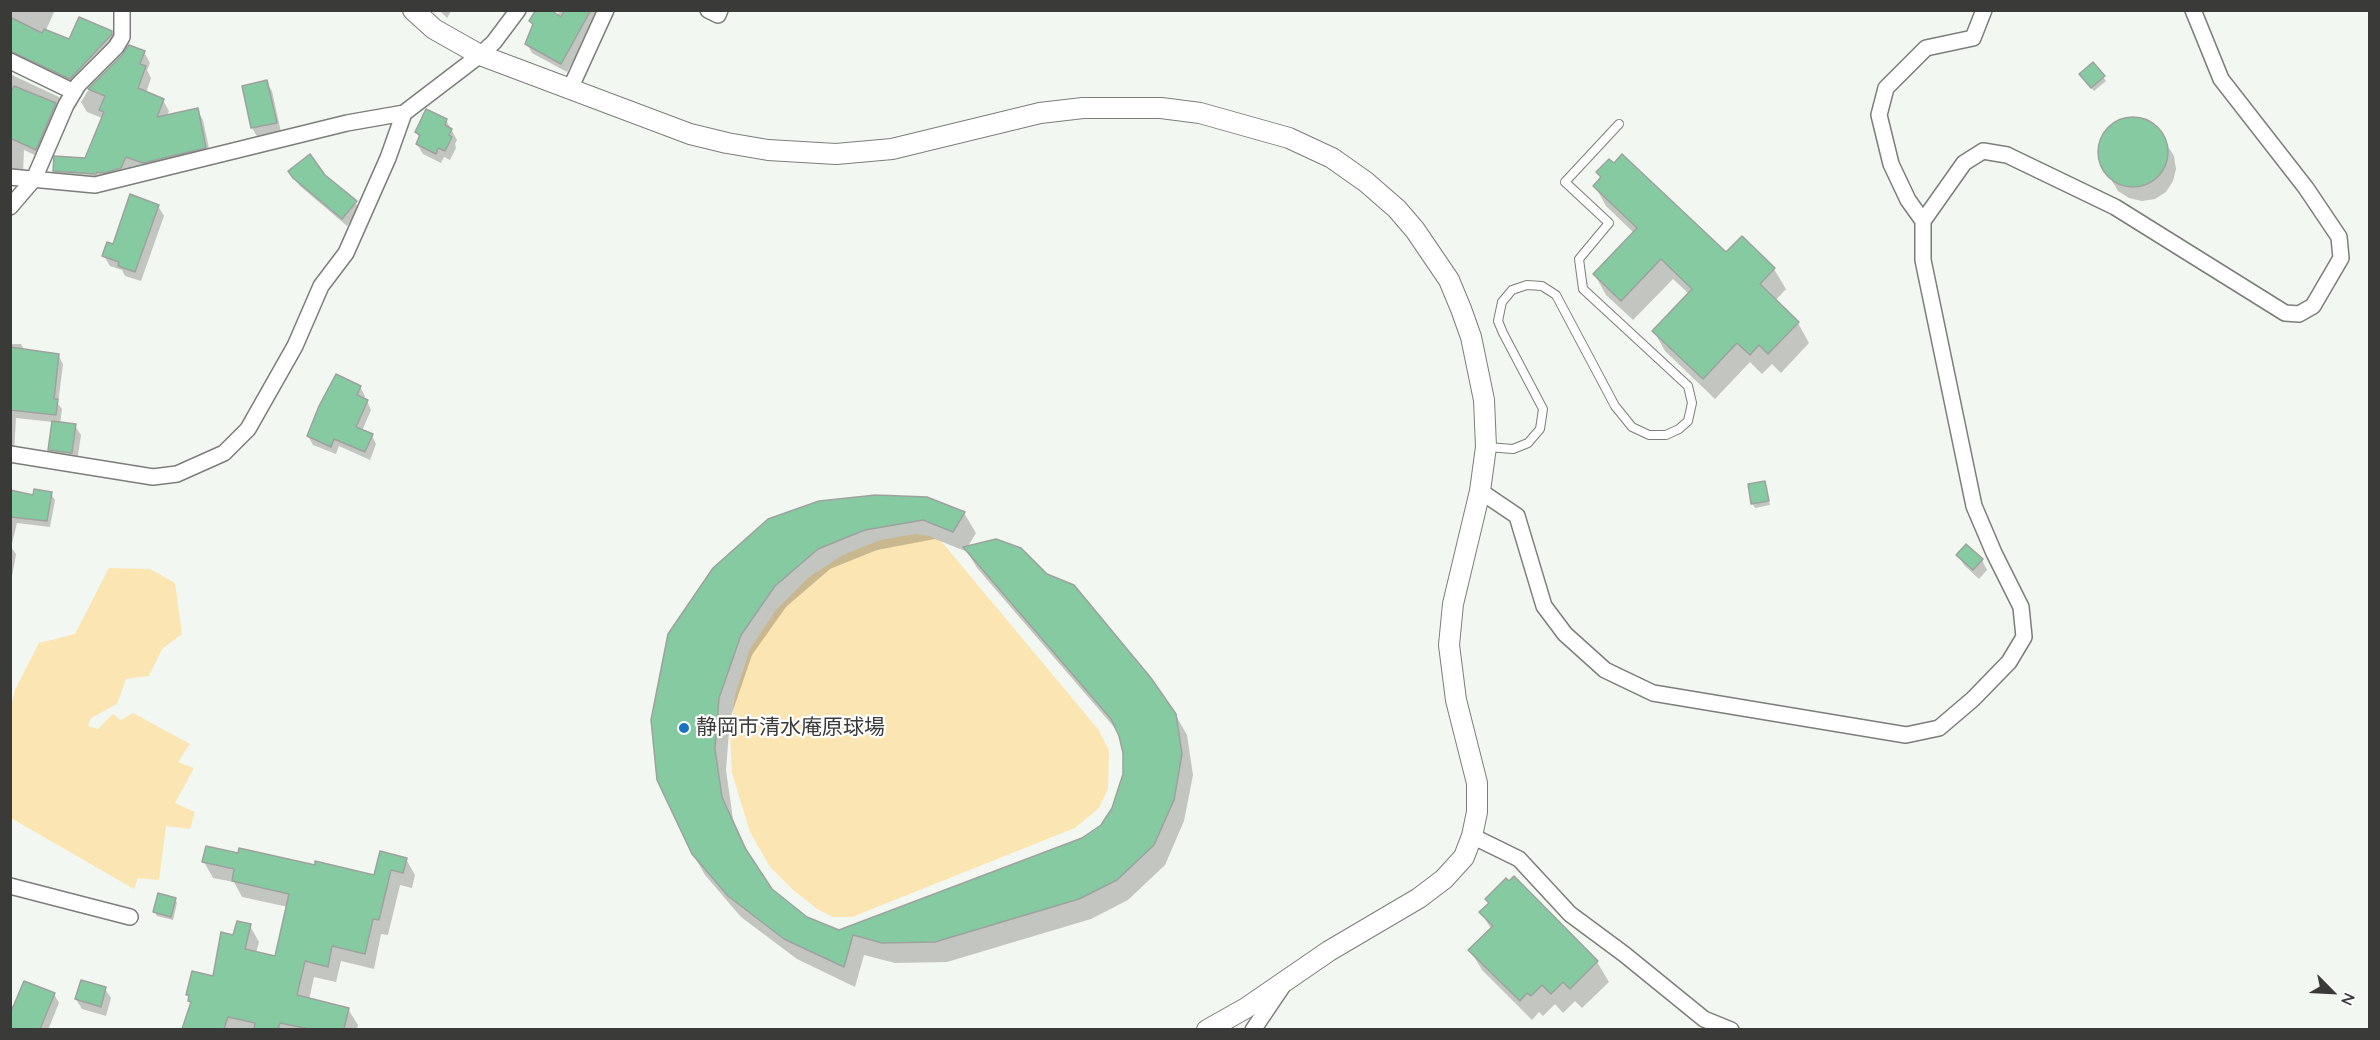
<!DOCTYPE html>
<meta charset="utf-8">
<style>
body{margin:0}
#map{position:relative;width:2380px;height:1040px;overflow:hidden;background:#f3f7f1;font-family:Quicksand,sans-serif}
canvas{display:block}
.frame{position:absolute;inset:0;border:12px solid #3a3b39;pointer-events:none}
.north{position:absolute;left:2302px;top:962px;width:60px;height:60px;-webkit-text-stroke:4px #fff;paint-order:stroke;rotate:114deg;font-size:16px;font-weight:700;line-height:24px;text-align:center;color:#3a3b39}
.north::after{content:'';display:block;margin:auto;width:21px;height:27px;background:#3a3b39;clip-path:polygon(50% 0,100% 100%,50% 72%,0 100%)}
</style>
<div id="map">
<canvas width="2380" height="1040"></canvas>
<div class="frame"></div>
<div class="north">N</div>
</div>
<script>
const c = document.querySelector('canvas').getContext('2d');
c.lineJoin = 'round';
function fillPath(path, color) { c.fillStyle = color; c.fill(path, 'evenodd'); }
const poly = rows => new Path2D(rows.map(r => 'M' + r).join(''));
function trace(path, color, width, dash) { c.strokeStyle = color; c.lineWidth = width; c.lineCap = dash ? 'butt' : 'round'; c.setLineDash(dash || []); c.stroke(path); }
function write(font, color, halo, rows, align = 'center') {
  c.font = font + ' Quicksand,"Noto Sans JP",sans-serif'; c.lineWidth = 4.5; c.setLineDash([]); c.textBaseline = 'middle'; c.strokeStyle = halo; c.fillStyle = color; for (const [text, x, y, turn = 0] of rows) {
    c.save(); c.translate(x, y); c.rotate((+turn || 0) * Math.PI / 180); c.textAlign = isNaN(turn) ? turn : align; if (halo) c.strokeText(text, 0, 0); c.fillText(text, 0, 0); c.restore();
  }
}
fillPath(poly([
 [915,534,930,536,941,541,1098,729,1109,750,1108,789,1099,808,1075,828,852,917,833,917,817,909,792,889,770,867,750,832,732,773,730,734,735,695,750,649,776,610,809,577,843,555,880,540],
 [109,568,150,569,175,583,182,634,162,649,149,676,126,679,117,704,91,718,88,726,98,729,113,714,121,720,133,713,190,744,178,762,194,768,175,803,195,812,190,829,166,826,159,880,138,878,134,889,11,818,10,712,15,690,39,643,75,634]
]), '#fbe5b3');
fillPath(poly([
 [10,10,55,10,46,30,70,41,111,32,117,42,76,88,10,62],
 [439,10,452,10,447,18],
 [560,10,606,10,591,29,567,72,532,53,527,44,534,27,530,21,557,16],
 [144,52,150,63,147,70,151,78,146,93,163,100,169,111,167,116,197,110,203,120,211,158,150,173,132,166,127,179,61,181,54,171,86,160,102,118,87,112,81,102,87,92,124,55],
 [10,74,59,97,64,106,41,158,24,150,23,174,10,173],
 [2103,77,2106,81,2094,91,2084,79],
 [266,82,272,91,281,132,258,138,252,128,243,87],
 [2134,118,2147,121,2157,129,2174,156,2176,169,2173,181,2166,192,2155,199,2142,201,2129,198,2118,191,2102,164,2100,151,2103,138,2110,127,2121,120],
 [446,120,457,140,455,144,456,148,450,160,444,157,441,163,423,154,417,144,420,139,416,132],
 [1598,172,1726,255,1742,238,1774,269,1786,289,1775,301,1798,323,1809,343,1781,373,1772,364,1762,374,1750,362,1715,399,1665,351,1654,331,1689,294,1673,279,1633,320,1606,295,1595,275,1634,233,1606,206,1595,186,1602,178],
 [324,176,355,202,360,210,347,226,300,186,294,179],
 [158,206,164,216,141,281,125,276,122,270,110,266,104,256],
 [10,344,21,344,25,351,58,355,63,364,58,404,62,409,60,424,75,426,81,435,77,462,55,459,49,449,53,422,16,418,14,453,10,452],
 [360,387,365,396,363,400,367,401,371,410,362,431,372,436,376,444,370,460,339,446,336,454,313,445,308,436],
 [1764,482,1770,505,1755,508,1752,503],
 [10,491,34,497,51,494,55,500,50,527,17,523,11,547,16,554,10,588],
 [964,513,976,533,967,548,1175,714,1187,735,1193,775,1184,821,1165,865,1128,900,1091,919,947,962,895,963,864,955,855,987,797,959,741,917,705,875,693,854,659,779,769,520],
 [935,539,965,551,966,549,977,568,1120,734,1125,753,1125,774,1114,809,1102,826,1083,839,839,932,806,919,771,890,752,861,733,819,726,770,730,719,752,655,786,607,830,569,877,550],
 [1958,555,1982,560,1987,570,1979,579,1964,565],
 [406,859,415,875,412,888,400,885,388,935,381,934,374,969,341,961,336,982,314,977,309,1000,348,1009,358,1025,357,1030,184,1030,192,1005,188,994,214,978,234,936,250,926,259,942,256,953,276,958,288,907,242,897,234,882,213,878,204,862,316,866,375,877],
 [175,899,177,903,173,920,157,916,155,912],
 [1481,912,1597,962,1609,982,1582,1008,1575,1001,1563,1013,1555,1004,1543,1016,1539,1012,1532,1020,1482,970,1470,950,1491,929],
 [105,989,111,998,106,1016,82,1009,76,999],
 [54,994,59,1003,48,1030,10,1030,10,1005,15,1007]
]), '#0003');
const building = poly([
 [536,10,551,10,561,17,565,10,591,10,561,64,525,44,533,24,529,21,536,10],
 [10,17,42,33,44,29,69,39,79,17,112,31,112,34,70,79,10,51,10,17],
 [129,45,145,51,140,64,146,66,138,88,164,99,157,117,198,108,206,148,143,163,126,157,121,168,104,173,97,172,96,174,53,171,54,156,85,158,104,112,99,110,105,96,88,89,123,54,129,45],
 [2093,62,2105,76,2091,88,2079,74,2093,62],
 [267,80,277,123,251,128,242,86,267,80],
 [14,86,56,103,36,150,10,138,10,95,14,86],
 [426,109,447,119,445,125,452,129,449,135,452,137,445,151,438,148,436,154,416,144,420,135,415,132,426,109],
 '2098 152a35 35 0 1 1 70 0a35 35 0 1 1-70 0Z',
 [310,154,325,175,357,201,342,219,293,178,288,171,310,154],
 [1622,154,1726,252,1742,236,1775,268,1760,284,1799,322,1768,354,1759,345,1750,355,1737,343,1703,379,1652,331,1692,289,1661,259,1621,301,1593,274,1637,228,1593,186,1601,177,1596,172,1609,159,1614,163,1622,154],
 [130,194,159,205,135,272,118,266,119,262,102,256,107,242,113,244,130,194],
 [10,347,59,354,54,399,58,399,56,415,10,410,10,347],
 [336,374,361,386,357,395,368,400,356,427,373,434,365,452,334,439,331,447,307,436,319,406,336,374],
 [52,421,76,424,72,453,48,450,52,421],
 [1765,481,1769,501,1751,504,1748,484,1765,481],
 [34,489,52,492,47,521,10,517,10,490,33,495,34,489],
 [876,495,927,497,965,512,953,532,923,520,865,530,818,549,775,586,741,635,719,698,715,749,722,797,745,848,772,889,807,917,839,930,1082,838,1101,825,1112,808,1123,774,1123,753,1119,736,1111,719,963,547,996,539,1021,548,1047,574,1074,585,1151,678,1176,714,1182,754,1174,800,1154,845,1117,880,1079,899,935,942,882,943,853,935,844,967,784,939,728,896,692,854,657,780,651,720,668,634,713,568,768,519,819,501,876,495],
 [1966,544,1983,559,1973,570,1956,555,1966,544],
 [206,846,238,853,239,848,315,865,315,861,374,875,380,851,407,858,403,873,391,870,379,920,373,919,365,954,332,946,328,967,305,961,297,995,349,1008,344,1029,309,1029,280,1023,278,1029,254,1029,255,1023,228,1017,224,1029,182,1029,191,1002,188,1001,189,995,186,995,192,971,213,976,221,932,233,935,237,921,251,924,245,949,275,956,289,894,232,881,234,869,202,862,206,846],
 [1514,876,1598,961,1570,989,1563,982,1551,994,1542,985,1531,996,1527,993,1520,1001,1468,950,1493,926,1479,912,1489,903,1485,899,1506,878,1509,881,1514,876],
 [158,893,176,898,171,917,153,912,158,893],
 [81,980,106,987,101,1007,75,999,81,980],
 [24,981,55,993,40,1029,10,1029,10,1014,24,981]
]);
fillPath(building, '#86caa2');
trace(building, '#9da29e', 1.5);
const service = poly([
 [1487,447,1513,449,1528,443,1540,429,1543,409,1503,333,1498,321,1502,302,1512,290,1527,285,1542,286,1556,295,1615,406,1632,427,1649,435,1666,435,1679,429,1688,421,1692,403,1688,386,1583,289,1579,259,1609,223,1565,182,1619,124]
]);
const minor = poly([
 [708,10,718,15,720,10],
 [10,61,74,92],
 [570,89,606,10],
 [10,177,95,185,347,123,404,113,480,55,494,42,518,10],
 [10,207,34,179,66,105,78,85,116,47,122,37,122,12],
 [1923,221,1964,163,1983,151,2007,155,2115,207,2285,313,2299,314,2313,306,2341,258,2339,237,2306,188,2221,79,2193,10],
 [10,454,153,477,177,474,224,453,248,429,295,346,321,286,346,253,388,158,404,113],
 [1480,491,1517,516,1544,606,1565,634,1605,670,1653,693,1906,735,1939,728,1973,699,2009,662,2024,637,2021,607,1994,553,1974,506,1923,260,1923,221,1908,200,1891,164,1879,115,1886,88,1926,48,1973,38,1984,10],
 [1472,836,1519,859,1570,914,1624,954,1704,1019,1731,1030],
 [10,886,130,917],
 [1253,1030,1284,984]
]);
const tertiary = poly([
 [413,10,434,29,480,55,690,134,727,143,768,150,836,154,892,149,1040,113,1083,108,1161,108,1200,113,1289,138,1332,158,1366,182,1397,209,1415,230,1449,280,1461,309,1471,337,1484,400,1486,447,1480,491,1453,604,1449,645,1456,700,1477,783,1477,812,1472,836,1464,857,1444,879,1419,898,1329,951,1246,1008,1207,1030]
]);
trace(service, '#7b7e7a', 10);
trace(minor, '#7b7e7a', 18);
trace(tertiary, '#7b7e7a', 22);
trace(service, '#fff', 8);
trace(minor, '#fff', 15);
trace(tertiary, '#fff', 20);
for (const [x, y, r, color] of [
 [684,728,6,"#1a73c0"]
]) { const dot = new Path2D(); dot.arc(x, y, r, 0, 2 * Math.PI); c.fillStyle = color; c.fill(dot); trace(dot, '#fff', 2); }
write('21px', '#3a3b39', '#fff', [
 ["静岡市清水庵原球場",696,728]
], 'left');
</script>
